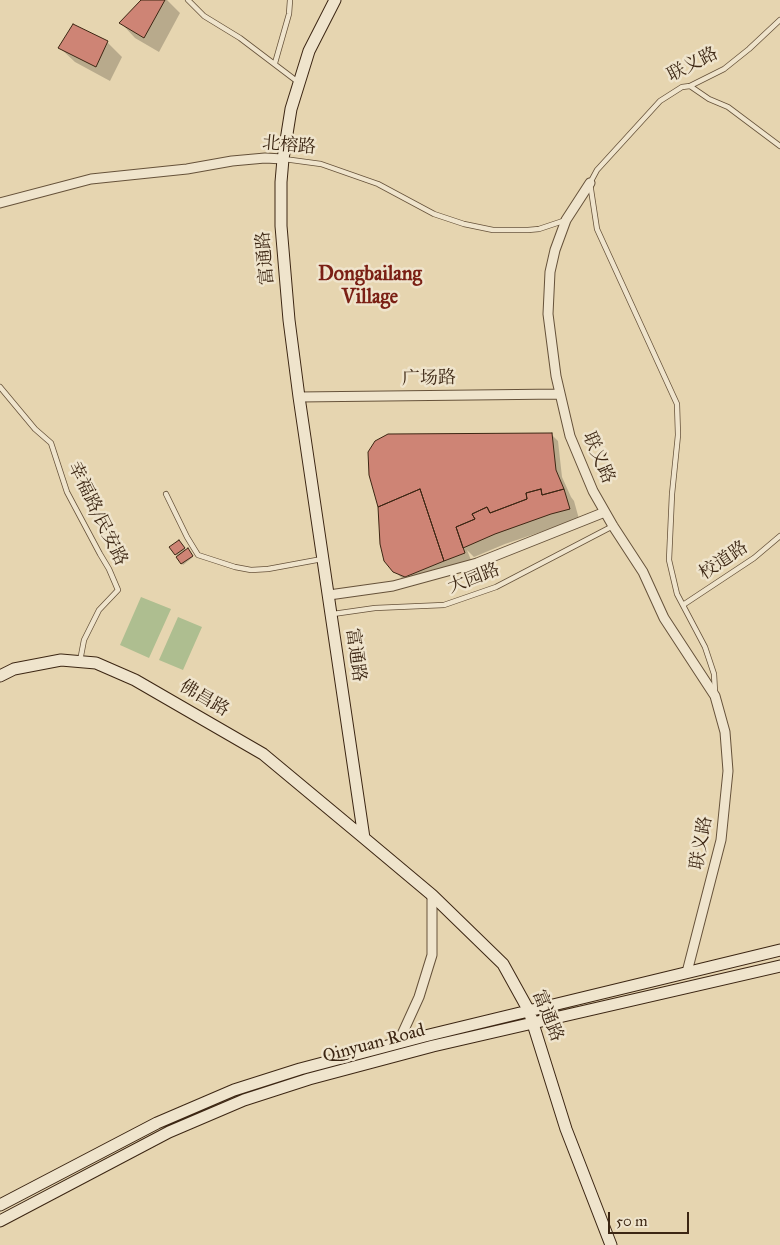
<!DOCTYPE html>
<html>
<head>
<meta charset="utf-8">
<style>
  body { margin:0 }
  #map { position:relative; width:780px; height:1245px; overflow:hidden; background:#e6d5b0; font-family:"IM FELL Great Primer",serif }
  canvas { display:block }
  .scale { position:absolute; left:608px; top:1212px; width:81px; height:22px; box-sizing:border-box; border:2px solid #3c2613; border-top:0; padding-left:6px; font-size:15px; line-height:18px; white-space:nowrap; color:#3c2613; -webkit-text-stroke:4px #efe4cc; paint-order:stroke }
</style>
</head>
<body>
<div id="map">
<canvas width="780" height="1245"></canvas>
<div class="scale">50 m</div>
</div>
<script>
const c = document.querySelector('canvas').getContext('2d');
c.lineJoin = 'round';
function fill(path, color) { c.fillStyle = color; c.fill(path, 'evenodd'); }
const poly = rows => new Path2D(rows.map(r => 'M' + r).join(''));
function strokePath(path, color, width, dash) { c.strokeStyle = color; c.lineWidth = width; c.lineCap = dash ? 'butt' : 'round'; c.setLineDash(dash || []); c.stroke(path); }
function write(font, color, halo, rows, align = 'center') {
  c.font = font + ' "IM FELL Great Primer","Noto Serif SC",serif'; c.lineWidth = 5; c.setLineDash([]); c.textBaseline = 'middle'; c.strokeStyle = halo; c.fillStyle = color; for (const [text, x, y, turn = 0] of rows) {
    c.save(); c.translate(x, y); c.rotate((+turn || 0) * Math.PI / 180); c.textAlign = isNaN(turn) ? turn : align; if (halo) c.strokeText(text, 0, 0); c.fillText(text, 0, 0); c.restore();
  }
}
fill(poly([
  [141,597,171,609,149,658,120,645],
  [178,617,202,627,183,670,159,660]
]), '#aebe90');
fill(poly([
  [142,0,167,0,180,13,159,52,135,38,121,23],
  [73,26,108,43,122,57,110,81,75,62,60,48],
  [551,434,558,441,562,477,571,497,574,501,579,519,505,544,474,557,467,550,471,560,413,583,402,578,394,571],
  [178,541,193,557,183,565,171,547]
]), '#0003');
const building = poly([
  [141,0,165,0,144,38,119,23,141,0],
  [73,24,108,41,96,67,58,48,73,24],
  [552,433,556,470,564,489,542,495,541,489,526,493,527,499,490,513,487,507,472,514,475,519,456,527,465,553,444,561,420,489,378,507,369,475,368,452,375,441,388,434,552,433],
  [420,489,444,561,405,577,393,572,384,561,380,544,378,507,420,489],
  [541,489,542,495,564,489,570,509,551,514,495,534,463,548,456,527,475,519,472,514,487,507,490,513,527,499,526,493,541,489],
  [179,540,185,548,175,555,169,547,179,540],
  [188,548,193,556,181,564,176,557,188,548]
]);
fill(building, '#ce8475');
strokePath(building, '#3c2613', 1);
const lane = poly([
  [188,0,204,16,240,38,298,82],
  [275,63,289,14,290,0],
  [690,86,709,99,728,107,780,146],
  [284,159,321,164,378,184,434,214,464,224,493,230,528,230,539,229,566,220],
  [0,387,35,429,51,443,67,492,100,554,109,569,118,590,99,610,84,640,80,661],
  [166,494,187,537,198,555,235,567,251,570,268,569,322,559],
  [683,605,754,558,780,536],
  [333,614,375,608,444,605,496,587,613,526],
  [715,692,714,674,705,647,677,594,669,560,672,494,678,435,677,404,597,229,590,183,597,170,660,101,682,87,690,86,724,69,749,49,780,20]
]);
const street = poly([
  [590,183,566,220,555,250,550,272,548,314,556,376,570,436,593,491,613,526,643,572,664,618,715,696,725,732,728,771,721,840,687,972],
  [0,203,91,179,187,169,232,161,265,158,283,159],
  [299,397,560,394],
  [329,595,393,586,477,563,605,512],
  [398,1043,419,997,432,955,432,895]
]);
const secondary = poly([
  [335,0,309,51,291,109,283,159,281,182,281,226,289,320,299,397,364,838,432,895,503,964,529,1011,566,1129,611,1245],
  [0,676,14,669,61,660,96,663,135,680,263,754,364,838],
  [0,1205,157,1123,234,1090,300,1069,425,1036,780,950],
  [0,1221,169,1132,244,1100,309,1079,433,1046,780,966]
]);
strokePath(lane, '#66523a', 6);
strokePath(street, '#66523a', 11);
strokePath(secondary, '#3c2613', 13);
strokePath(lane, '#efe4cc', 4.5);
strokePath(street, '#efe4cc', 9);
strokePath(secondary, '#efe4cc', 11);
write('18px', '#3c2613', '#efe4cc', [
  ["联义路",693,65,-27],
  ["北榕路",289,146,5],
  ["富通路",266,258,-95],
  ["广场路",429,379,-1],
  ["联义路",598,458,67],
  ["幸福路/民安路",97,514,64],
  ["校道路",724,561,-34],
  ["大园路",474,579,-21],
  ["富通路",355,655,82],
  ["佛昌路",204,699,30],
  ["联义路",702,843,-80],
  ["富通路",547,1016,68],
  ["Qinyuan Road",374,1044,-15]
]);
write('bold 20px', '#7a1f14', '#efe4cc', [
  ["Dongbailang",370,275],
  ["Village",370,298]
]);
</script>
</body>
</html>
